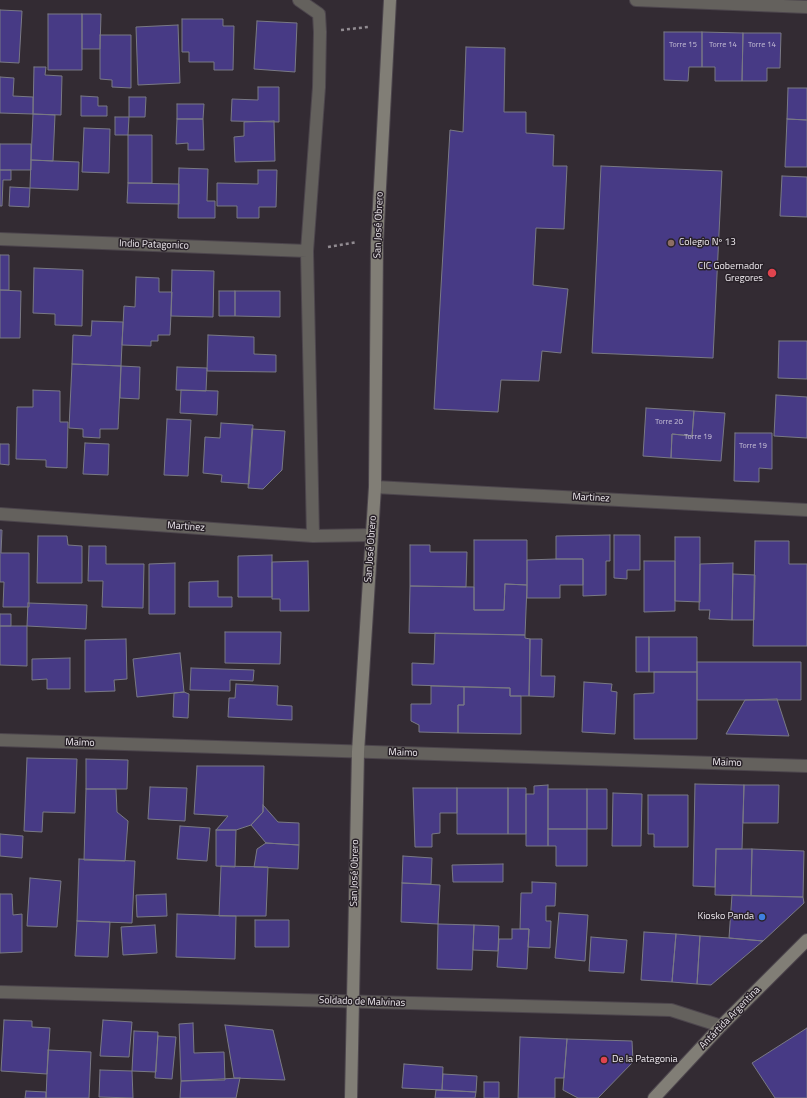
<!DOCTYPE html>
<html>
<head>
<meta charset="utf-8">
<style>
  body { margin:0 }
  canvas { display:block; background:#332b33 }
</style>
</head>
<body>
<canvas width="807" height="1098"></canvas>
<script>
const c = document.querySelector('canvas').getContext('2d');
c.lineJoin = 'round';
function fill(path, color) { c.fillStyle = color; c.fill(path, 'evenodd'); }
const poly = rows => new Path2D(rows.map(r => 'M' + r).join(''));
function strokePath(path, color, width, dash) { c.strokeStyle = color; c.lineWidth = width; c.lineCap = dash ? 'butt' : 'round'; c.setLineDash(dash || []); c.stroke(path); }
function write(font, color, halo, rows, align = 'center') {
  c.font = font + ' "Titillium Web",sans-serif'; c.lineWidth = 3; c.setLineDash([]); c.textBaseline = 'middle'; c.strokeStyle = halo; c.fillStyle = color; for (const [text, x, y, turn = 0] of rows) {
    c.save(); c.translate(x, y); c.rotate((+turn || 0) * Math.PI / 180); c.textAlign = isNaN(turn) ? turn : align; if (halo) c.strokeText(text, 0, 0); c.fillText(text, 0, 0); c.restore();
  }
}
const building = poly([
  [0,10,22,11,19,63,0,62,0,10],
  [48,14,82,14,82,70,48,70,48,14],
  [82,14,101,14,100,49,82,49,82,14],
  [182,19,223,19,223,26,234,26,233,70,214,70,214,62,189,62,189,52,182,52,182,19],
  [257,21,297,23,295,72,254,69,257,21],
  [178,25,180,83,138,85,136,27,178,25],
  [664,32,702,32,702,67,689,67,688,81,664,80,664,32],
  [702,32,743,33,742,81,715,81,715,67,702,67,702,32],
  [743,33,781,33,780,68,767,68,767,81,742,81,743,33],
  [100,35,131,35,131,88,112,87,112,80,100,79,100,35],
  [466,47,505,48,504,112,526,112,526,133,554,135,553,166,567,166,564,229,536,228,533,285,568,289,561,353,542,351,539,381,501,380,498,412,434,409,450,130,463,132,466,47],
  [34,67,46,67,45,75,62,76,61,115,33,114,34,67],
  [0,77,14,78,13,96,33,97,33,114,0,113,0,77],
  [258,87,279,87,279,122,231,121,232,99,258,100,258,87],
  [788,88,807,88,807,120,787,119,788,88],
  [81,96,98,97,98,106,107,106,107,116,81,116,81,96],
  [129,97,146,97,145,117,129,117,129,97],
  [177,104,204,104,203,119,177,119,177,104],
  [33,114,55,115,53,161,31,160,33,114],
  [115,117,129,117,128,135,115,135,115,117],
  [177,119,203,119,204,150,188,150,188,143,176,144,177,119],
  [787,119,807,120,807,167,785,167,787,119],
  [274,121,275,161,235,162,234,137,244,136,244,122,274,121],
  [84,128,110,129,109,173,82,172,84,128],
  [128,135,152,135,152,183,128,183,128,135],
  [0,144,31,144,31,170,0,170,0,144],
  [31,160,79,162,78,190,30,188,31,160],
  [601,166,722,171,713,358,592,353,601,166],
  [179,168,208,169,207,201,215,201,215,218,178,218,179,168],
  [0,170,11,170,11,180,3,180,2,206,0,206,0,170],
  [258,170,277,170,276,207,259,207,259,218,237,218,237,206,217,206,217,183,258,184,258,170],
  [782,176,807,177,807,217,780,216,782,176],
  [128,183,179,184,179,204,127,203,128,183],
  [10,187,30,188,29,207,9,206,10,187],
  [0,255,9,255,9,290,0,290,0,255],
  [34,268,83,270,82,326,55,325,55,314,33,313,34,268],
  [172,270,214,271,213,317,171,316,172,270],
  [136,277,159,278,159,292,172,292,170,335,158,335,158,341,151,341,151,346,122,345,124,306,135,307,136,277],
  [0,290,21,291,20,338,0,338,0,290],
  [219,291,235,291,235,316,219,316,219,291],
  [235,291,280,291,280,317,235,316,235,291],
  [92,321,123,322,121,366,72,364,73,335,91,336,92,321],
  [208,335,254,337,254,354,276,355,276,372,207,371,208,335],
  [779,341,807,341,807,379,778,378,779,341],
  [72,364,121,366,118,429,100,429,100,438,83,437,83,429,69,428,72,364],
  [121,366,140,367,139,399,120,398,121,366],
  [177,367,207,368,206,391,176,390,177,367],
  [33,390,60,391,60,422,68,422,67,468,46,467,46,460,16,459,17,407,33,407,33,390],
  [181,390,218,391,217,415,180,413,181,390],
  [776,395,807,397,807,438,774,436,776,395],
  [646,408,694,411,692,436,672,434,671,458,643,456,646,408],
  [694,411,725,413,721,461,671,458,672,434,692,436,694,411],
  [167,419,191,420,188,476,164,475,167,419],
  [221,423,253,425,249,484,221,482,222,475,203,473,205,437,220,438,221,423],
  [252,429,285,431,282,470,263,489,248,488,252,429],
  [735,433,772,433,772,469,759,468,759,482,734,481,735,433],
  [85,443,109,444,108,475,83,474,85,443],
  [0,444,9,444,9,465,0,464,0,444],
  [0,530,2,530,1,553,29,553,29,607,3,607,4,582,0,582,0,530],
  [610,535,610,561,606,561,606,595,583,596,583,559,556,559,556,536,610,535],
  [614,535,640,535,640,570,627,570,627,579,614,578,614,535],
  [38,536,67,536,68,545,82,546,82,583,37,583,38,536],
  [675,537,700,537,700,602,675,601,675,537],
  [474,540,527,540,527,585,505,584,504,610,474,610,474,540],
  [755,541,789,541,789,564,807,564,807,646,753,646,755,541],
  [410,545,430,545,430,552,467,552,466,587,410,586,410,545],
  [89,546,106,546,106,564,144,564,143,608,102,607,103,581,88,581,89,546],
  [272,555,272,597,238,597,238,556,272,555],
  [556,559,583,559,583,585,560,585,560,598,527,598,527,560,556,559],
  [308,561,309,611,280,611,280,599,272,599,272,562,308,561],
  [644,561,675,561,675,611,644,612,644,561],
  [175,563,175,614,149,614,149,564,175,563],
  [733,563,732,620,709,619,710,610,699,610,700,564,733,563],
  [733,574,755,575,754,620,732,620,733,574],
  [218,581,218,597,232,597,232,607,189,607,189,582,218,581],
  [505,584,527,585,525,635,409,633,410,586,474,587,474,610,504,610,505,584],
  [28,603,87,605,86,629,27,626,28,603],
  [0,614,11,614,11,626,0,626,0,614],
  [0,626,27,626,27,666,0,665,0,626],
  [225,632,281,632,280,664,225,663,225,632],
  [435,633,525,635,525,638,530,639,529,696,510,696,510,688,412,685,412,663,434,664,435,633],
  [636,637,649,637,649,672,636,672,636,637],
  [649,637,697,637,697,672,649,672,649,637],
  [126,639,127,679,114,680,115,691,85,692,85,640,126,639],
  [530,639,542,639,541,676,555,676,554,697,529,696,530,639],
  [180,653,184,692,137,697,133,659,180,653],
  [70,658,70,689,47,689,47,679,32,680,32,659,70,658],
  [697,662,801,662,801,700,697,700,697,662],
  [191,668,254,670,253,681,230,680,230,691,190,690,191,668],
  [654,672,697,672,697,739,634,739,634,694,654,693,654,672],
  [584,682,612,684,611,691,617,692,615,734,582,732,584,682],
  [236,684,278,686,277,705,292,706,292,720,228,717,229,698,235,698,236,684],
  [431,686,464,687,464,705,458,705,458,733,419,732,419,725,411,721,411,704,431,704,431,686],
  [464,687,510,688,510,696,521,696,521,734,458,733,458,705,464,705,464,687],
  [184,692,189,694,188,718,173,717,174,693,184,692],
  [777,699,789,736,726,734,745,700,777,699],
  [27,758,77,759,75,813,43,812,42,832,24,831,27,758],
  [86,759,128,760,127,789,86,789,86,759],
  [197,766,264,766,263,812,251,825,236,830,216,830,228,816,194,814,197,766],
  [695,784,744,785,742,849,716,849,715,887,693,886,695,784],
  [548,785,548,846,526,846,526,794,534,794,534,786,548,785],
  [744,785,779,785,778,823,743,823,744,785],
  [150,787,187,788,185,821,148,819,150,787],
  [413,788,457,788,457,813,440,813,440,833,432,834,432,847,415,847,413,788],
  [457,788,508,788,508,834,457,834,457,788],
  [508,788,526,788,526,834,508,834,508,788],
  [86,789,116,789,117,812,128,821,125,861,84,860,86,789],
  [548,789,587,789,587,829,548,829,548,789],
  [587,789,607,789,607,829,587,829,587,789],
  [613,793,642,794,641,846,612,846,613,793],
  [648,795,688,795,688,847,654,847,654,834,648,834,648,795],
  [263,805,278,822,299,823,299,845,266,843,251,825,263,812,263,805],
  [180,826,210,828,207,861,177,859,180,826],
  [548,829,587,829,587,866,556,866,556,846,548,846,548,829],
  [216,830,236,830,235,867,216,866,216,830],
  [0,834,23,836,22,858,0,856,0,834],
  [266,843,299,845,298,869,254,867,257,849,266,843],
  [716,849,752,849,751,896,715,895,716,849],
  [752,849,804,851,803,897,751,896,752,849],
  [403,856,432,858,431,884,402,883,403,856],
  [79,859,135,861,132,923,77,921,79,859],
  [503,864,503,882,453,882,452,865,503,864],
  [221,866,268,867,266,916,219,916,221,866],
  [30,878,61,881,57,927,27,926,30,878],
  [532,882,556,883,555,906,546,906,546,921,551,921,550,948,528,947,529,929,520,929,521,893,532,893,532,882],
  [402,883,440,885,438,924,401,922,402,883],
  [0,894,12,894,13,915,22,914,22,952,0,953,0,894],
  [166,894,167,916,137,917,136,895,166,894],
  [732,895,803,897,804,903,763,941,729,938,732,895],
  [559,913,588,915,585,961,555,958,559,913],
  [177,914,236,916,235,959,176,957,177,914],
  [255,920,289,920,289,947,255,947,255,920],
  [77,921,110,922,108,957,75,956,77,921],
  [438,924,474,925,472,970,437,969,438,924],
  [155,925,157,953,123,955,121,927,155,925],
  [474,925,499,926,498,951,473,950,474,925],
  [512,929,529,929,527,969,497,967,499,939,512,939,512,929],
  [644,932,676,934,672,982,641,980,644,932],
  [676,934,700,936,697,984,672,982,676,934],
  [700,936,729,938,763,941,711,985,697,984,700,936],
  [591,937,627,940,624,973,589,971,591,937],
  [4,1020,32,1021,32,1027,50,1028,47,1074,1,1071,4,1020],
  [103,1020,132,1022,129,1057,100,1056,103,1020],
  [193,1023,194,1053,224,1052,225,1080,181,1081,179,1024,193,1023],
  [225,1025,273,1030,285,1080,234,1078,225,1025],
  [807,1028,807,1098,775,1098,752,1063,807,1028],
  [134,1031,158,1032,156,1072,132,1071,134,1031],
  [158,1036,176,1037,172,1079,155,1078,158,1036],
  [520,1037,567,1039,564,1078,555,1078,555,1098,518,1098,520,1037],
  [567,1039,632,1041,633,1062,598,1098,578,1098,563,1090,567,1039],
  [48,1050,91,1052,89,1098,46,1098,48,1050],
  [404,1064,443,1067,442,1090,402,1088,404,1064],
  [100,1070,132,1071,133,1098,99,1097,100,1070],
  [443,1074,477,1076,476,1092,442,1090,443,1074],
  [240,1078,236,1098,180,1098,181,1081,240,1078],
  [484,1082,499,1082,499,1098,484,1098,484,1082],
  [436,1090,476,1092,475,1098,435,1098,436,1090],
  [26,1091,46,1092,46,1098,25,1098,26,1091]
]);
fill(building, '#473a85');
strokePath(building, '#797984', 1);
const street = poly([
  [299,0,319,14,320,32,319,87,307,251,313,536],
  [636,0,807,7],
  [0,239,307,251],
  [375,487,807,510],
  [0,514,313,536,372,535],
  [0,740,807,766],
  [0,992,671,1010,721,1026]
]);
const secondary = poly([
  [351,1098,358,752,375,487,377,243,390,0],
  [654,1098,721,1026,807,940]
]);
strokePath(street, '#4d464d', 14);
strokePath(secondary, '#4d464d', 14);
strokePath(poly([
  [341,30,368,27],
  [328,247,357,242]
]), '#918b91', 2.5, [3, 3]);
strokePath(street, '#64615d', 12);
strokePath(secondary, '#817e76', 12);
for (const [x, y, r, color] of [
  [671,243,4,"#8d6e63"],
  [772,273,5,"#e0444e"],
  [762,917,4,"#3f7fe0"],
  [604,1060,4,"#e0444e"]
]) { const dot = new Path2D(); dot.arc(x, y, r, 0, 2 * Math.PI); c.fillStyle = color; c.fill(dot); strokePath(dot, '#292229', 1.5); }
write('8px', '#c5bed4', null, [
  ["Torre 15",683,45],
  ["Torre 14",723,45],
  ["Torre 14",762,45],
  ["Torre 20",669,422],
  ["Torre 19",698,437],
  ["Torre 19",753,446]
]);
write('10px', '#efeaef', '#292229', [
  ["San José Obrero",379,225,-88],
  ["Indio Patagonico",154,245,2],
  ["Martinez",591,498,3],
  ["Martinez",186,527,4],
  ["San José Obrero",371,549,-86],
  ["Maimo",80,743,2],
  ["Maimo",403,753,2],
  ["Maimo",727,763,2],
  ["San José Obrero",355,873,-89],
  ["Soldado de Malvinas",362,1002,2],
  ["Antártida Argentina",730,1018,-46]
]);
write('10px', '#efeaef', '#292229', [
  ["Colegio Nº 13",679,243],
  ["CIC Gobernador",763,267,"right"],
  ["Gregores",763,279,"right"],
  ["Kiosko Panda",754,917,"right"],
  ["De la Patagonia",612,1060]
], 'left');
</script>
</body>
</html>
